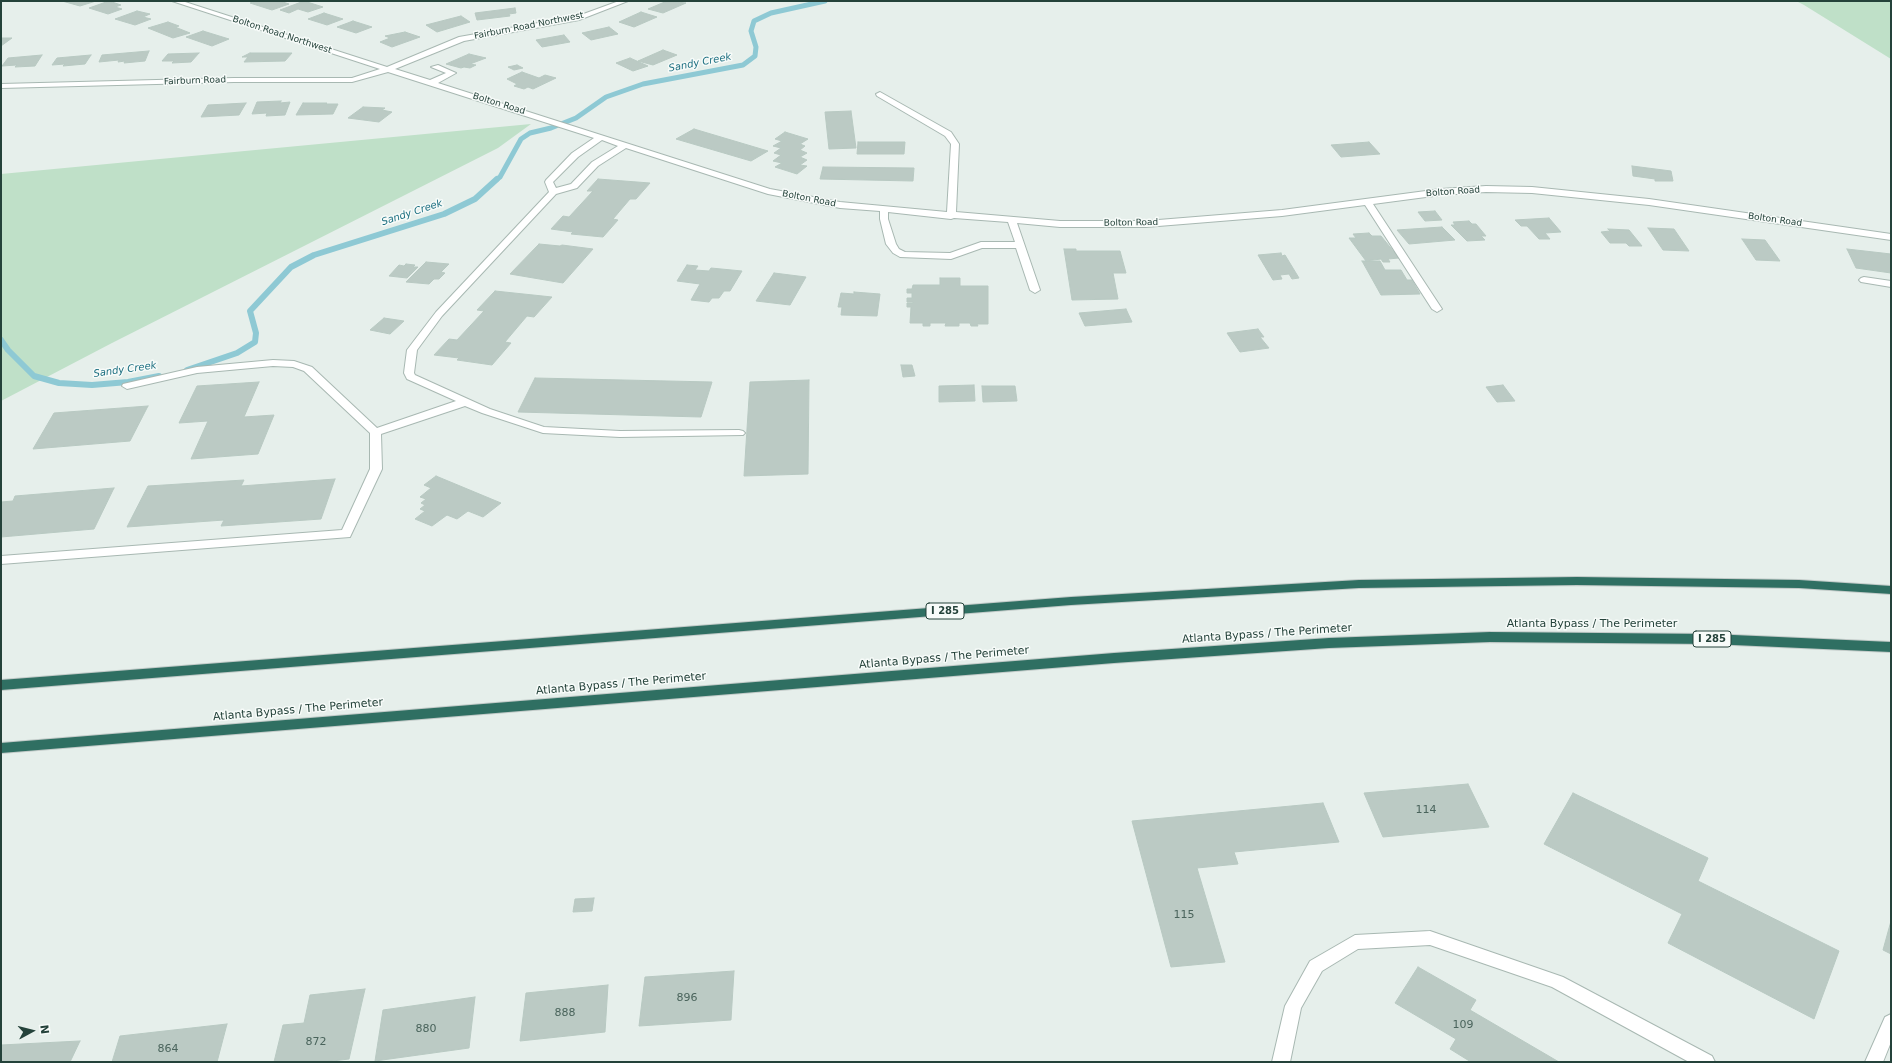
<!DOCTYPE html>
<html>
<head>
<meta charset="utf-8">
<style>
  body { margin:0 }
  #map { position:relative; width:1892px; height:1063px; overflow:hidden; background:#e6efeb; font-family:"DejaVu Sans",sans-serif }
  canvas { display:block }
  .frame { position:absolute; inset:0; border:2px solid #24423a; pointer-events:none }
  .north { position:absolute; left:12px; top:1011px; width:40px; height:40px; -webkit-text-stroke:3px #f7fbf9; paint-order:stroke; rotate:83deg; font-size:11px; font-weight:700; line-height:16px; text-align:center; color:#24423a }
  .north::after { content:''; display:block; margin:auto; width:14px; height:18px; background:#24423a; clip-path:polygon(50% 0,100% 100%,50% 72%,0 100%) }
</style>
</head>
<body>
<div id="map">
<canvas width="1892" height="1063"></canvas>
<div class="frame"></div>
<div class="north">N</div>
</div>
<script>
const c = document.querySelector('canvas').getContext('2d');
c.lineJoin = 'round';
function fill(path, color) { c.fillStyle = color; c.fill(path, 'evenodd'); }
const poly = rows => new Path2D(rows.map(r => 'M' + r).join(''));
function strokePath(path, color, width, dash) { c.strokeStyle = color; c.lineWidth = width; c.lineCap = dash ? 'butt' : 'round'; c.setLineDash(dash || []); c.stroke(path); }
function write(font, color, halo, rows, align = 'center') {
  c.font = font + ' "DejaVu Sans",sans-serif'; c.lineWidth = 3; c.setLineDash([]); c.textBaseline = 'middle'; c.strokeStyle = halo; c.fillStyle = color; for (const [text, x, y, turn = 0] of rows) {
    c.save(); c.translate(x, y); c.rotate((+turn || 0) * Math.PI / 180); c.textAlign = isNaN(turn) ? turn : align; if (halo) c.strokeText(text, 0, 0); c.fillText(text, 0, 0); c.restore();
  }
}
fill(poly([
  [1796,1,1891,1,1891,59,1804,5],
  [531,124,498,148,112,343,1,401,1,174]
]), '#bfe0c8');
strokePath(poly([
  [496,180,500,177,521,139,530,133,551,128,576,118,606,97,643,84,743,65,755,56,756,47,751,31,754,21,771,13,825,1]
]), '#8ec9d4', 5);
strokePath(poly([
  [1,340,8,350,34,376,59,383,92,385,128,382,159,376],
  [187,370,237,353,255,342,256,333,250,311,291,267,314,255,444,214,475,199,497,179]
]), '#8ec9d4', 6);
const building = poly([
  [62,1,96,1,80,6,62,1],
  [109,1,121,5,115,7,122,9,108,14,89,8,109,1],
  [256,1,280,1,289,4,272,10,250,3,256,1],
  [304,1,323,7,308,12,298,9,289,13,280,10,304,1],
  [667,1,686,3,663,13,648,9,667,1],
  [515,8,516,13,509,14,510,16,477,20,475,13,515,8],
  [137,11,150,14,143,17,151,19,135,25,115,19,137,11],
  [641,12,657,17,634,27,619,22,641,12],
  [324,13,343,19,327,25,308,19,324,13],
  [461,16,470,22,437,32,426,25,461,16],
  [353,21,372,27,356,33,337,27,353,21],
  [168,22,179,26,175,27,190,33,173,38,148,28,168,22],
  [609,27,618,34,591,40,582,33,609,27],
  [203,31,229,39,212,46,186,37,203,31],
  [405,32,420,37,392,47,380,42,390,38,385,36,405,32],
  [564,35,570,42,542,47,536,40,564,35],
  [1,38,12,38,1,46,1,38],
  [663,50,677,55,653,65,638,61,663,50],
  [149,51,145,61,124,63,125,61,118,62,119,60,99,62,102,55,149,51],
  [199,53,191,62,172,63,174,61,162,61,168,54,199,53],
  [250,53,292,53,285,61,244,62,248,57,242,57,250,53],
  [469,54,486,58,470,64,476,65,470,68,464,67,461,68,446,64,469,54],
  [42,55,35,66,15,67,17,65,2,66,8,58,42,55],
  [91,55,85,64,63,66,65,64,52,65,57,58,91,55],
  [630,58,648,66,633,71,616,63,630,58],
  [517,65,523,68,514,70,508,67,517,65],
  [522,72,539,78,545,75,556,78,533,89,528,87,524,89,514,86,517,84,507,79,522,72],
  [281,101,280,103,290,102,285,115,266,116,267,113,252,114,257,102,281,101],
  [246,103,239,115,201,117,208,105,246,103],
  [303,103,327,103,326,104,338,104,333,114,296,115,303,103],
  [363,107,385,108,382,110,392,112,379,122,348,118,363,107],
  [851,111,856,148,829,149,825,112,851,111],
  [694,129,768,151,751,161,676,139,694,129],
  [785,132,808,139,800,144,805,146,800,150,807,153,800,157,807,160,800,165,807,166,797,174,775,167,782,163,773,161,781,155,774,153,781,148,773,146,782,141,775,139,785,132],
  [858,142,905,142,904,154,857,154,858,142],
  [1369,142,1380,154,1341,157,1331,145,1369,142],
  [1632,166,1671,171,1673,181,1655,181,1655,179,1633,176,1632,166],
  [823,167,914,168,913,181,820,179,823,167],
  [598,179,650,183,636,199,630,199,613,219,618,220,603,237,571,234,573,232,551,229,563,216,569,217,593,191,587,191,598,179],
  [1435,211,1442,220,1425,221,1418,212,1435,211],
  [1549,218,1561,232,1545,233,1550,239,1539,239,1527,226,1521,226,1515,220,1549,218],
  [1469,221,1472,224,1476,224,1486,236,1481,236,1485,240,1467,241,1451,225,1455,225,1453,222,1469,221],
  [1442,227,1455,240,1409,244,1397,230,1442,227],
  [1648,228,1674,229,1689,251,1663,250,1648,228],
  [1608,229,1629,230,1642,246,1629,246,1626,243,1610,243,1601,232,1610,231,1608,229],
  [1369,233,1372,236,1381,236,1399,258,1388,259,1390,262,1383,262,1381,259,1366,261,1349,238,1356,238,1353,234,1369,233],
  [1742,239,1765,240,1780,261,1756,260,1742,239],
  [539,244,560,246,562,245,593,249,563,283,510,274,539,244],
  [1064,249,1076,249,1076,251,1120,251,1126,273,1113,273,1118,299,1072,300,1064,249],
  [1847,249,1891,254,1891,273,1856,268,1847,249],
  [1281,253,1282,256,1285,255,1299,278,1292,279,1289,274,1280,275,1282,279,1273,280,1258,255,1281,253],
  [1362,261,1380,261,1385,270,1401,270,1407,280,1412,280,1420,294,1381,295,1362,261],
  [426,262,449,264,441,272,445,273,439,279,434,279,429,284,406,282,426,262],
  [406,264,415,265,413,267,418,267,407,278,389,276,399,265,404,266,406,264],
  [687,265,698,266,695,270,709,271,711,268,742,271,730,291,724,291,719,298,712,298,709,302,691,300,700,284,677,281,687,265],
  [774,273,806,277,790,305,756,301,774,273],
  [940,278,960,278,960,286,988,286,988,324,977,324,978,326,971,326,970,323,959,323,959,326,945,326,946,323,930,323,930,326,923,326,923,323,910,323,911,307,907,307,907,303,913,303,913,302,907,302,907,298,912,298,912,293,907,293,907,289,912,289,913,285,940,285,940,278],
  [495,291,552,297,534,317,527,316,505,342,511,343,492,365,457,360,459,358,434,355,449,339,457,340,484,311,477,310,495,291],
  [854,292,880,294,877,316,841,315,842,307,838,307,841,293,854,294,854,292],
  [1126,309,1132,322,1085,326,1079,313,1126,309],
  [384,318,404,321,390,334,370,330,384,318],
  [1258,329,1264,337,1260,337,1269,348,1240,352,1227,333,1258,329],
  [901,365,912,365,915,376,903,377,901,365],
  [535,378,712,382,701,417,518,412,535,378],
  [809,380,808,474,744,476,750,382,809,380],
  [259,382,244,417,274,415,258,454,191,459,208,421,179,423,197,386,259,382],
  [974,385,975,401,939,402,939,386,974,385],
  [1503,385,1515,401,1497,402,1486,387,1503,385],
  [982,386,1015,386,1017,401,983,402,982,386],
  [148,406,130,441,33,449,54,413,148,406],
  [436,476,501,503,483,517,468,511,457,519,447,515,432,526,415,519,425,511,420,509,425,505,421,503,426,499,420,497,431,488,424,485,436,476],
  [335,479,321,519,221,526,224,520,127,527,148,486,244,480,241,486,335,479],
  [114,488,94,529,1,537,1,502,13,501,15,496,114,488],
  [1468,784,1489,827,1383,837,1364,793,1468,784],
  [1573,793,1708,858,1698,881,1839,951,1814,1019,1668,943,1682,914,1544,844,1573,793],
  [1323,803,1339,842,1234,852,1238,864,1197,868,1225,962,1171,967,1132,821,1323,803],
  [594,898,592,911,573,912,575,899,594,898],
  [1891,921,1891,954,1883,950,1891,921],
  [1418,967,1476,1000,1470,1010,1559,1062,1471,1062,1450,1049,1456,1039,1395,1003,1418,967],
  [734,971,731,1020,639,1026,645,977,734,971],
  [608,985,605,1032,520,1041,526,993,608,985],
  [365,989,349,1059,324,1062,274,1062,283,1025,304,1023,310,995,365,989],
  [475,997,469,1048,375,1061,383,1010,475,997],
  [227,1024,217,1062,112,1062,120,1036,227,1024],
  [80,1041,70,1062,1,1062,1,1045,80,1041]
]);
fill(building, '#bbcac4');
strokePath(building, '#b8c9c2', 1);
const minor = poly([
  [172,1,182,1,387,67,459,37,578,16,619,1,628,1,579,20,464,41,395,69,430,80,446,73,431,67,438,65,456,73,438,83,770,189,840,202,947,212,951,144,945,136,877,96,876,94,880,92,951,132,959,144,956,212,1060,221,1146,221,1282,210,1441,189,1486,186,1532,187,1649,199,1891,234,1891,240,1649,205,1532,193,1486,192,1441,195,1373,204,1442,309,1437,312,1432,309,1365,205,1282,216,1146,227,1060,227,1017,223,1040,290,1035,293,1030,290,1016,248,982,248,951,259,900,257,893,253,886,244,880,219,880,211,840,208,768,194,626,148,598,166,577,188,556,194,442,316,417,350,414,373,415,375,490,409,544,427,620,431,739,430,743,431,745,433,743,435,620,437,543,433,482,413,465,406,381,434,382,469,350,537,1,564,1,556,342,530,370,469,370,433,304,371,293,367,273,366,197,373,127,389,122,386,123,384,197,367,273,360,294,361,312,367,377,428,456,401,407,379,404,373,407,350,436,312,549,192,545,182,546,180,572,153,594,138,388,72,352,82,234,82,1,88,1,84,234,78,352,78,380,69,172,1],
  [602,140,618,146,592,162,571,184,556,188,553,182,578,157,602,140],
  [888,212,951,219,954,218,1008,222,1015,242,981,242,950,253,905,252,899,249,896,244,888,219,888,212],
  [1864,277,1891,281,1891,287,1861,282,1859,280,1861,278,1864,277],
  [1430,931,1563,977,1712,1056,1715,1062,1689,1062,1552,987,1430,945,1358,949,1322,971,1301,1008,1290,1062,1272,1062,1285,1006,1310,961,1355,935,1430,931],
  [1891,1014,1891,1042,1883,1062,1865,1062,1885,1017,1891,1014]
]);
const highway = poly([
  [1577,577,1799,580,1891,586,1891,594,1799,588,1577,585,1359,588,1071,605,1,690,1,680,1071,597,1359,580,1577,577],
  [1490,632,1711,634,1891,642,1891,652,1711,644,1490,642,1329,648,1114,663,1,753,1,743,1114,653,1329,638,1490,632]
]);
strokePath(minor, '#a8b8b2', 2);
strokePath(highway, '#c2cac8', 2);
fill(minor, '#fff');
fill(highway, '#2f6f62');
write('9px', '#24423a', '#f7fbf9', [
  ["Fairburn Road Northwest",529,26,-11],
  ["Bolton Road Northwest",282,35,18],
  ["Fairburn Road",195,81,-2],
  ["Bolton Road",499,104,17],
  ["Bolton Road",1453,192,-4],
  ["Bolton Road",809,199,11],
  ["Bolton Road",1775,220,8],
  ["Bolton Road",1131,223,-1]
]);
write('italic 10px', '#1c6f80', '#f7fbf9', [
  ["Sandy Creek",700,63,-11],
  ["Sandy Creek",412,213,-18],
  ["Sandy Creek",125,370,-8]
]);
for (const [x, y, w] of [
  [945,611,38],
  [1712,639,38]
]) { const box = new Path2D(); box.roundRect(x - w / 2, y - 8, w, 16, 3); c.fillStyle = '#f7fbf9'; c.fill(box); strokePath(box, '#24423a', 1); }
write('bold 10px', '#24423a', null, [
  ["I 285",945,611],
  ["I 285",1712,639]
]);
write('11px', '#24423a', '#f7fbf9', [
  ["Atlanta Bypass / The Perimeter",1592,624],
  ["Atlanta Bypass / The Perimeter",1267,634,-4],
  ["Atlanta Bypass / The Perimeter",944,658,-5],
  ["Atlanta Bypass / The Perimeter",621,684,-5],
  ["Atlanta Bypass / The Perimeter",298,710,-5]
]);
write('11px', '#4a645c', null, [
  ["114",1426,810],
  ["115",1184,915],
  ["896",687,998],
  ["888",565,1013],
  ["109",1463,1025],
  ["880",426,1029],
  ["872",316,1042],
  ["864",168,1049]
]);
</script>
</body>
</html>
